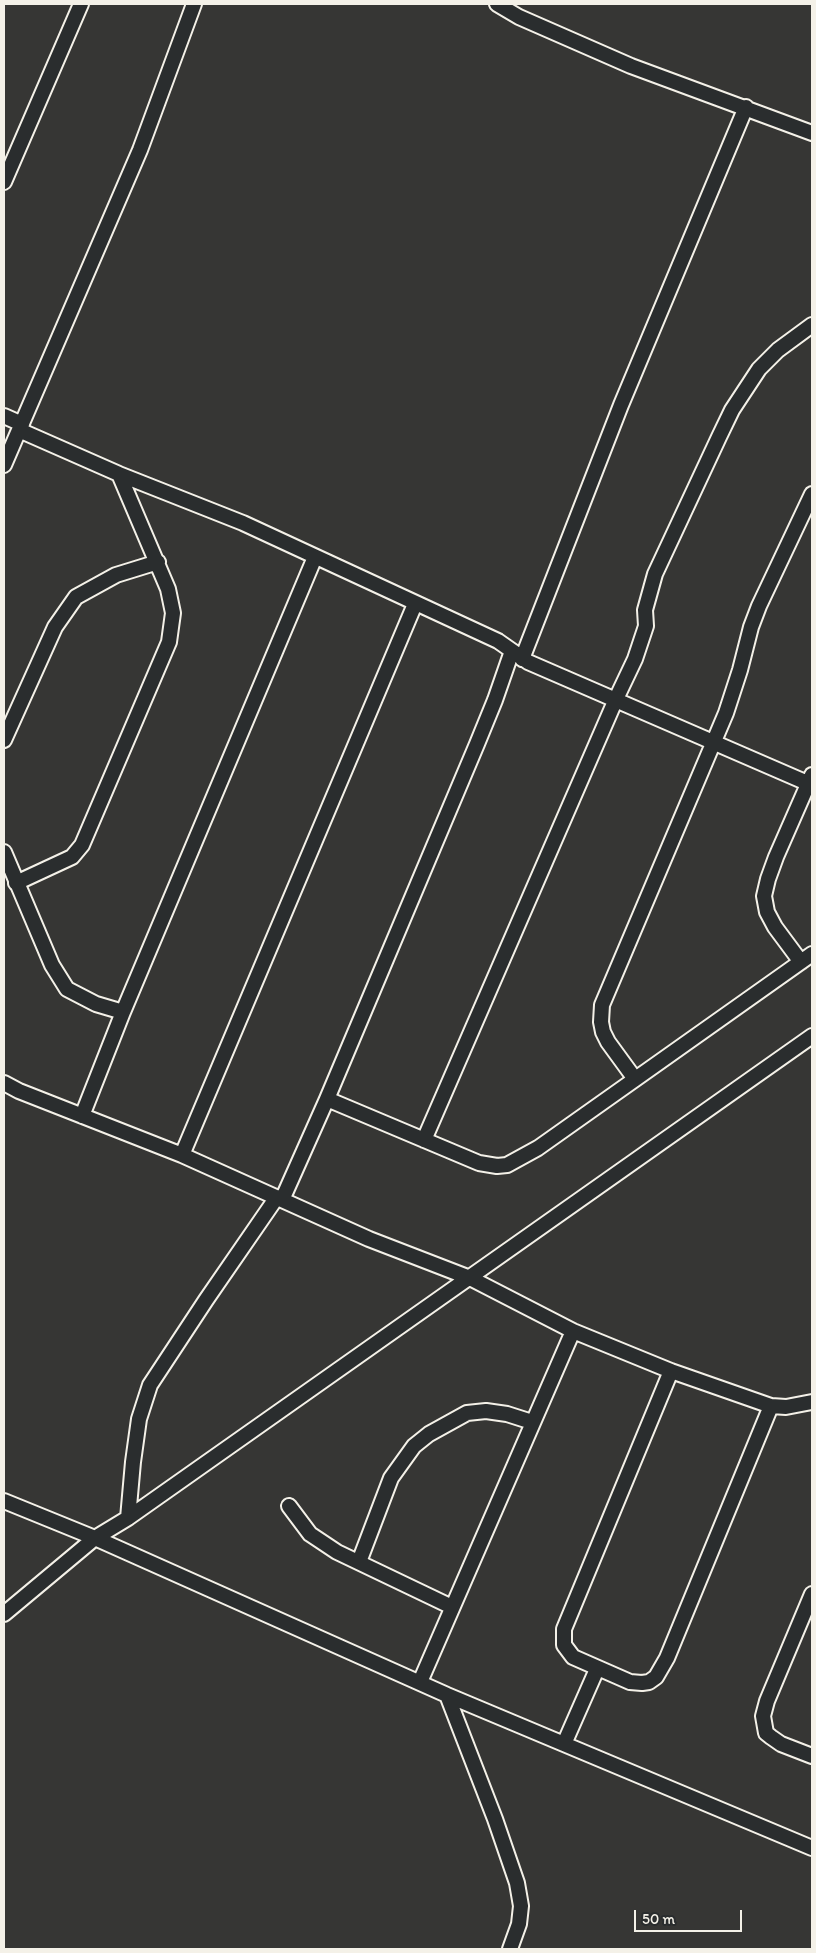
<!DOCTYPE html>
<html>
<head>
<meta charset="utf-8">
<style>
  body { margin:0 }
  #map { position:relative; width:816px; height:1953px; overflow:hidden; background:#363634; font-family:Itim,sans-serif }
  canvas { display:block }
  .frame { position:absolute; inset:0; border:5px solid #f4f1e8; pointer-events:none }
  .scale { position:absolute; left:634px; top:1910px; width:108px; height:22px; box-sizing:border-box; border:2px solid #f4f1e8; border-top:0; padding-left:6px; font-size:15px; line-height:18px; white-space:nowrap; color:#f4f1e8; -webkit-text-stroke:4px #2a2d2e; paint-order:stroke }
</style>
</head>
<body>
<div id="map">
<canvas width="816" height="1953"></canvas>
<div class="frame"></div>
<div class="scale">50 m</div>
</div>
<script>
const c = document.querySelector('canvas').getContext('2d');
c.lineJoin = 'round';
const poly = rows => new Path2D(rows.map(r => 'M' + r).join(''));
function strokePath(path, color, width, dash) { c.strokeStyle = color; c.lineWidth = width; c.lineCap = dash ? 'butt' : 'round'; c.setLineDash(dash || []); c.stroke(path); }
const minor = poly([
  [497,4,519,17,631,66,812,133],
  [4,182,81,4],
  [4,416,22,424],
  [19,430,119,474,243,523,498,641,528,662,812,785],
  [4,465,140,150,194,4],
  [522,659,621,405,746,107],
  [4,740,55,627,76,597,116,575,158,562],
  [4,852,52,965,67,989,96,1004,123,1012],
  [16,883,72,857,82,845,169,642,173,613,168,589,119,474],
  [801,962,775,927,767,912,764,896,768,879,776,857,812,775],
  [635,1079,608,1042,603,1032,601,1022,602,1005,726,713,740,670,751,627,759,606,812,494],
  [4,1083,19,1091,182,1155,369,1239,470,1278,573,1331,671,1371,771,1406,786,1407,812,1402],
  [327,1099,479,1163,497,1166,507,1165,538,1148,812,954],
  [82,1116,123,1012,315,557],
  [424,1140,616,699,635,659,646,626,645,610,655,574,719,437,732,410,759,369,778,350,812,325],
  [182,1155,415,604],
  [282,1200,327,1099,477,744,495,700,512,651],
  [671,1371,564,1629,564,1645,573,1657,630,1682,642,1683,649,1682,656,1677,667,1658,771,1406],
  [4,1501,95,1538,447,1695,812,1848],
  [289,1506,310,1534,337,1552,452,1607],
  [128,1518,133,1462,139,1419,150,1385,206,1300,277,1197],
  [359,1562,391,1478,414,1446,429,1434,467,1413,486,1411,507,1414,532,1422],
  [812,1594,767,1701,763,1716,766,1733,771,1737,781,1744,812,1756],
  [4,1614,95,1538,128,1518,812,1036],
  [420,1682,573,1331],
  [447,1695,495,1819,517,1883,521,1906,519,1924,510,1949],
  [564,1744,597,1669]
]);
strokePath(minor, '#f4f1e8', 18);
strokePath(minor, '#2a2d2e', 14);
</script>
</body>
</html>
